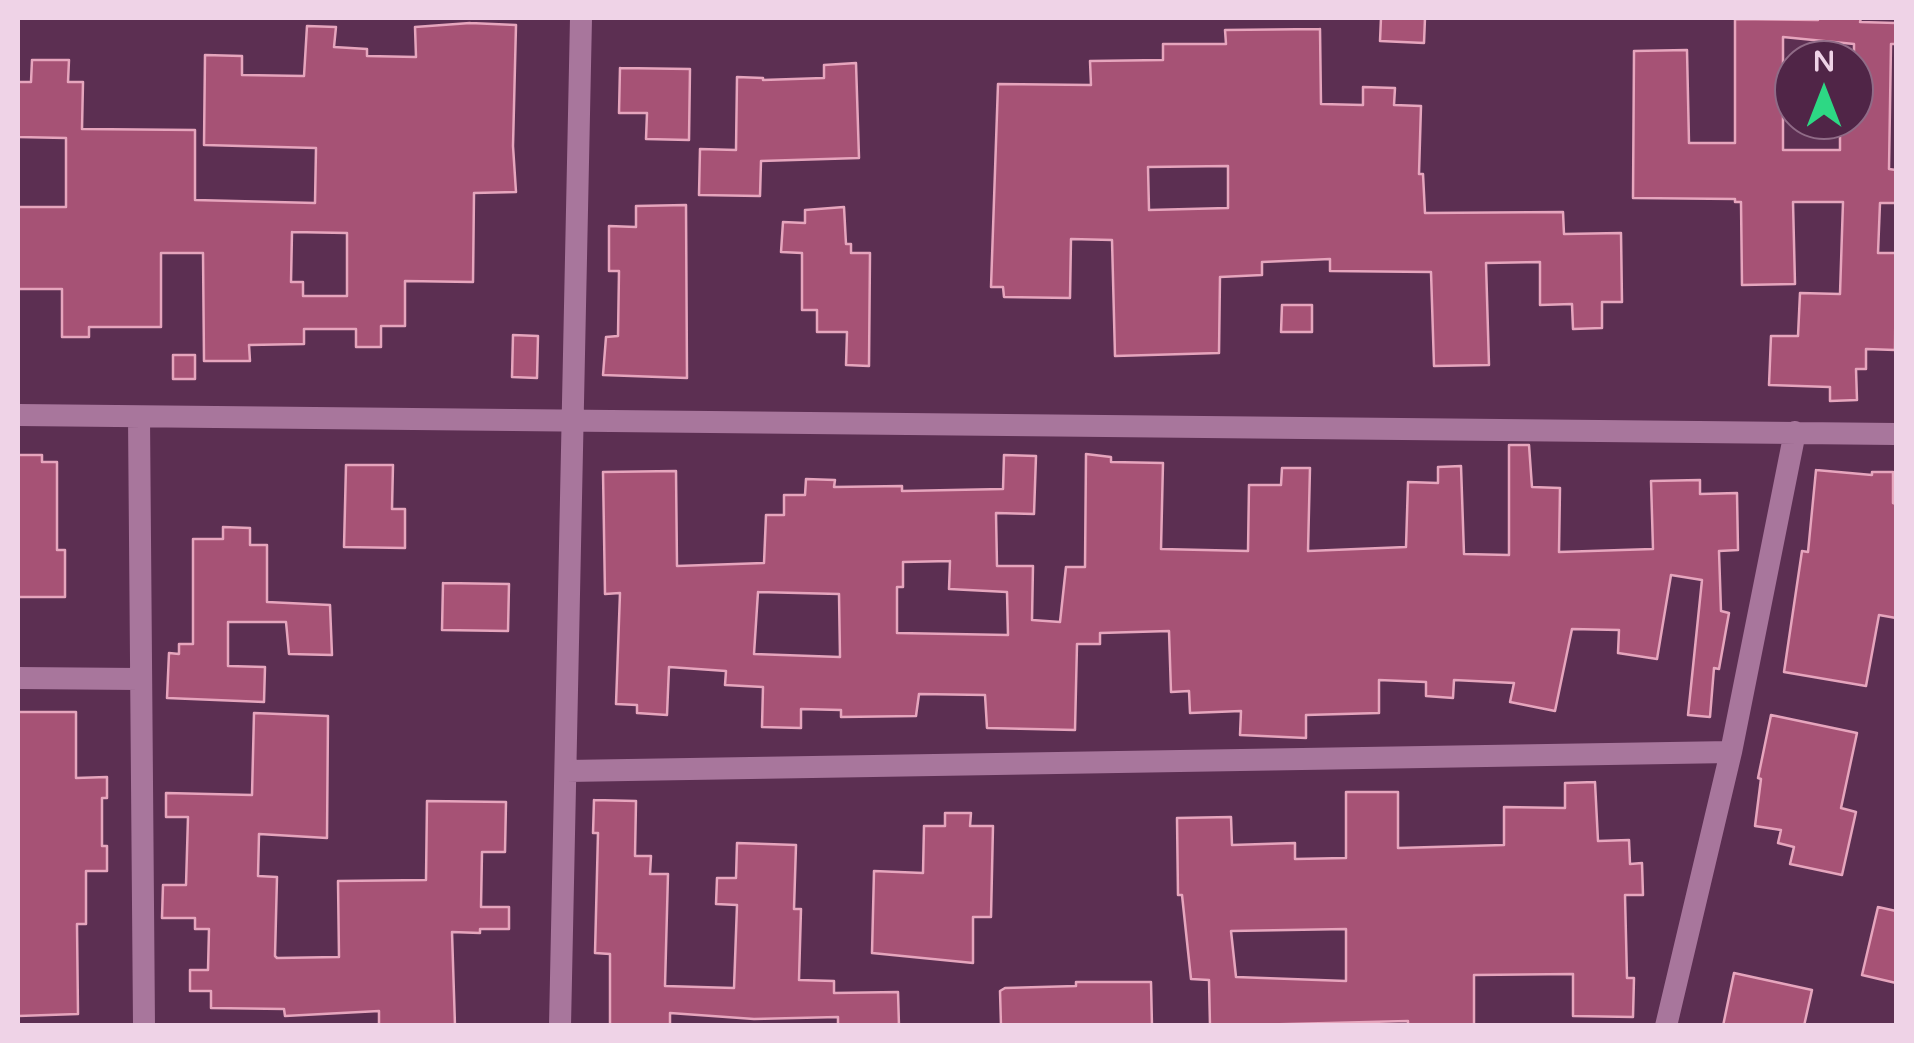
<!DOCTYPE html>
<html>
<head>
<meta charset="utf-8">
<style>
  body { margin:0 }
  #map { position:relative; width:1914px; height:1043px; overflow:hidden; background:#5c2f52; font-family:"Varela Round",sans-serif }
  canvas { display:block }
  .frame { position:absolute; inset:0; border:20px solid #efd3e7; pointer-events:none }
  .north { position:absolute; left:1774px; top:40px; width:100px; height:100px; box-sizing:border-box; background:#502547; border:2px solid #906b87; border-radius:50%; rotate:0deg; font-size:28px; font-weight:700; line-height:40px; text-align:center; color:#efd3e7 }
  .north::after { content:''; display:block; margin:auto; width:35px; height:45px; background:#2dd884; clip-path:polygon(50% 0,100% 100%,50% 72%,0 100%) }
</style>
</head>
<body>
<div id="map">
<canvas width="1914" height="1043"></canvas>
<div class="frame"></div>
<div class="north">N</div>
</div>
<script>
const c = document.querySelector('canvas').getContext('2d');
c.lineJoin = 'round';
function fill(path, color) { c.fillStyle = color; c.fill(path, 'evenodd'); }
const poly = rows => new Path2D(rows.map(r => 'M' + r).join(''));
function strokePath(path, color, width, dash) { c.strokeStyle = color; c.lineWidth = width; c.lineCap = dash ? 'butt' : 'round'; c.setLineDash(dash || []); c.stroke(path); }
const building = poly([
  [1381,18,1425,18,1424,43,1380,41,1381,18],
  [1818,18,1861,18,1860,22,1896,23,1896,44,1891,44,1889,169,1896,170,1896,203,1880,203,1878,253,1896,253,1895,350,1866,349,1866,369,1856,369,1857,400,1830,401,1830,387,1769,385,1771,336,1798,336,1800,293,1840,294,1843,202,1793,202,1795,284,1742,285,1741,202,1735,202,1735,199,1633,198,1634,51,1687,50,1689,143,1735,143,1735,19,1818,20,1818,18],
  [1783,37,1854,44,1854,120,1840,120,1840,150,1783,150,1783,37],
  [470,23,516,25,513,146,516,192,474,193,473,282,405,281,405,326,381,326,381,347,356,347,356,329,304,329,304,344,249,345,250,361,204,361,203,253,161,253,161,327,89,327,89,337,62,337,62,289,18,289,18,207,66,207,66,138,18,137,18,82,31,82,32,60,69,60,68,82,83,82,82,129,195,130,195,200,315,203,316,148,204,145,205,55,242,56,242,75,304,76,307,26,336,27,334,47,367,49,367,56,416,57,415,27,470,23],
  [292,232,347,233,347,296,303,296,303,282,291,282,292,232],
  [1320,29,1321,104,1363,105,1363,87,1395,88,1394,105,1421,106,1419,174,1423,174,1425,213,1563,212,1564,234,1621,233,1622,302,1602,302,1602,328,1573,329,1572,304,1540,305,1540,262,1486,263,1489,365,1434,366,1431,272,1330,271,1330,259,1262,262,1262,275,1220,277,1219,353,1115,356,1112,240,1071,239,1070,298,1004,297,1003,287,991,287,998,84,1091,85,1090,61,1163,60,1163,44,1226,44,1225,30,1320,29],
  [1228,166,1228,208,1149,210,1148,167,1228,166],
  [856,63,859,158,761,161,760,196,699,195,700,149,736,150,737,77,763,78,763,80,824,78,824,65,856,63],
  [620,68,690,69,689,140,646,139,647,113,619,113,620,68],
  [686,205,687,378,603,375,606,337,618,336,619,271,609,271,609,226,636,227,636,206,686,205],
  [844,207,846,244,851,244,851,253,870,253,869,366,846,365,847,332,817,332,817,310,802,310,802,253,781,252,783,222,805,223,805,210,844,207],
  [1282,305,1312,305,1312,332,1281,332,1282,305],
  [513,335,538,336,537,378,512,377,513,335],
  [173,355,195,355,195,379,173,379,173,355],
  [1509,445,1529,445,1532,487,1560,488,1559,552,1653,549,1651,481,1700,480,1700,494,1737,493,1738,550,1719,551,1721,611,1729,613,1719,669,1714,668,1710,717,1688,715,1702,580,1671,575,1657,659,1618,653,1619,630,1572,629,1555,711,1510,702,1514,683,1454,680,1453,698,1426,696,1426,682,1379,680,1379,713,1306,715,1306,738,1240,735,1241,711,1190,713,1189,691,1171,692,1169,631,1100,633,1100,644,1077,644,1075,730,987,728,985,695,919,694,916,716,841,717,841,710,801,709,801,728,762,727,763,687,725,685,726,671,669,667,667,715,637,713,637,705,616,704,620,593,605,594,603,472,676,471,677,566,764,563,766,515,784,515,784,495,805,495,806,479,835,480,834,487,902,486,902,491,1003,489,1004,455,1036,456,1034,514,996,513,997,566,1033,566,1032,620,1060,622,1066,567,1085,567,1086,454,1111,457,1111,462,1163,463,1161,549,1248,551,1249,485,1281,485,1282,468,1310,468,1308,551,1406,547,1408,482,1438,483,1438,467,1461,466,1464,554,1509,555,1509,445],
  [950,561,949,589,1007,592,1008,635,897,633,897,587,903,587,903,562,950,561],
  [758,592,839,594,840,657,754,654,758,592],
  [18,455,42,455,42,462,57,462,57,550,65,550,65,597,18,597,18,455],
  [346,465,393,465,392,509,405,509,405,548,344,547,346,465],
  [1816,470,1872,475,1872,472,1893,472,1893,503,1896,504,1896,618,1879,615,1866,686,1784,672,1802,551,1808,552,1816,470],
  [223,527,250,528,250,545,267,545,267,602,330,605,332,655,289,654,286,622,228,622,228,666,265,667,264,702,167,698,169,653,179,654,179,644,193,644,193,539,223,539,223,527],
  [443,583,509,584,508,631,442,630,443,583],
  [18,712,76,712,76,778,107,777,107,798,102,798,102,846,107,846,107,871,86,871,86,924,77,924,78,1014,18,1016,18,712],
  [254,713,328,716,327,838,259,834,258,876,277,877,275,956,277,958,339,957,338,881,426,880,427,801,506,802,505,852,482,852,481,907,509,907,509,929,480,929,480,933,452,932,455,1026,379,1026,379,1011,285,1016,284,1009,211,1008,211,991,190,991,190,970,208,970,209,929,195,929,195,918,162,918,163,885,186,885,188,817,166,817,166,793,252,795,254,713],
  [1771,715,1857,733,1841,808,1856,812,1842,875,1790,864,1794,847,1778,843,1781,830,1755,826,1761,779,1758,778,1771,715],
  [1595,782,1598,841,1629,840,1630,864,1642,863,1643,895,1625,895,1627,978,1634,978,1633,1017,1573,1016,1573,974,1474,975,1474,1026,1408,1026,1408,1021,1210,1026,1209,980,1191,979,1182,895,1178,895,1177,818,1231,817,1232,845,1295,843,1295,859,1346,858,1346,792,1398,792,1398,848,1504,845,1504,807,1565,808,1565,783,1595,782],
  [1346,929,1346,981,1236,977,1231,931,1346,929],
  [594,800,636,801,635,856,651,856,650,874,668,874,665,986,734,988,737,905,716,904,717,878,736,878,737,843,796,845,794,909,801,909,799,980,834,981,834,993,898,992,899,1026,838,1026,838,1017,754,1019,670,1013,670,1026,610,1026,610,954,595,953,598,833,593,833,594,800],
  [945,813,971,813,970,826,993,826,991,917,973,917,973,963,872,953,874,871,923,873,924,826,945,826,945,813],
  [1878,907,1896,911,1896,983,1862,975,1878,907],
  [1734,973,1812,990,1804,1026,1723,1026,1734,973],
  [1076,982,1151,982,1152,1026,1001,1026,1000,991,1005,988,1076,986,1076,982]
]);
fill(building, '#a65275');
strokePath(building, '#e6a5bd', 2.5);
strokePath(poly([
  [18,415,1896,434],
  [139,417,144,1026],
  [18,678,139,679],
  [567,771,1731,752],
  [560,1026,581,18],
  [1666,1026,1731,752,1795,432]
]), '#a8769c', 22);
</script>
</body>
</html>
